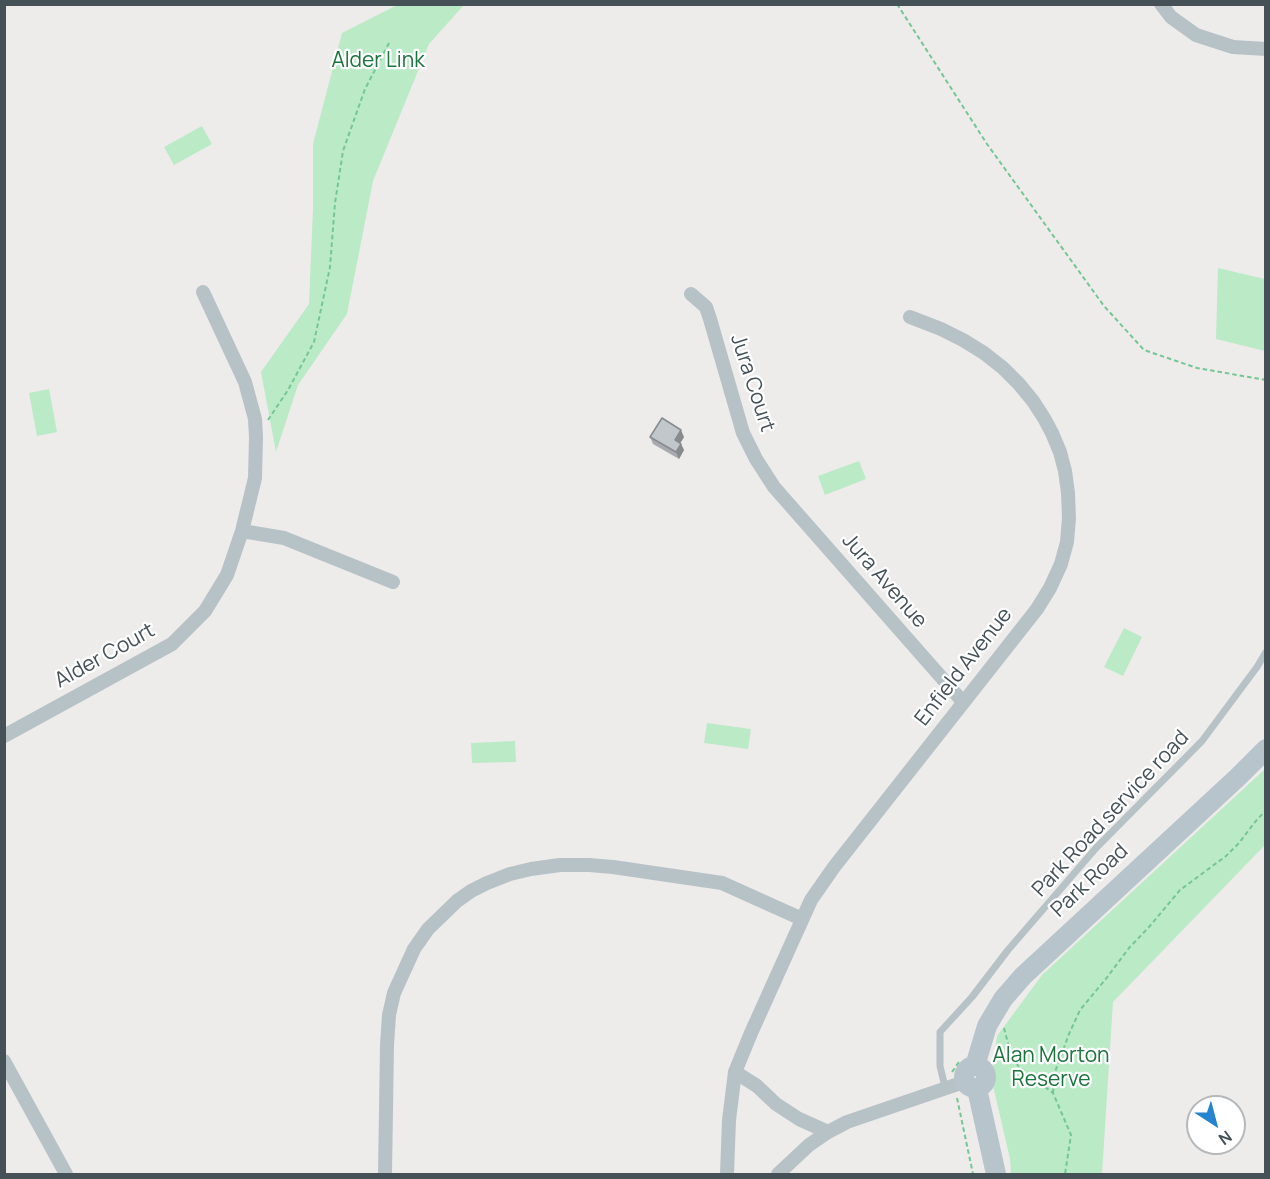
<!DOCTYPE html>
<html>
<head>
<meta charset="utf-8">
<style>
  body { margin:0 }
  #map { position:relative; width:1270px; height:1179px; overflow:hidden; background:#eeebeb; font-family:Manrope,sans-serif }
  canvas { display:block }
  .frame { position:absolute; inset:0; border:6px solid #455157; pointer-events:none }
  .north { position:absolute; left:1186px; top:1095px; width:60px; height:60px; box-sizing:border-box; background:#fff; border:2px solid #b5b9bc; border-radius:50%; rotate:144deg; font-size:16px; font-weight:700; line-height:24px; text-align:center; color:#455157 }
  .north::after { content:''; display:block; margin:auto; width:21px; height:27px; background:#2484d0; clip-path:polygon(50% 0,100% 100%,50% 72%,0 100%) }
</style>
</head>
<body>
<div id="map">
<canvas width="1270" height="1179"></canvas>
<div class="frame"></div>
<div class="north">N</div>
</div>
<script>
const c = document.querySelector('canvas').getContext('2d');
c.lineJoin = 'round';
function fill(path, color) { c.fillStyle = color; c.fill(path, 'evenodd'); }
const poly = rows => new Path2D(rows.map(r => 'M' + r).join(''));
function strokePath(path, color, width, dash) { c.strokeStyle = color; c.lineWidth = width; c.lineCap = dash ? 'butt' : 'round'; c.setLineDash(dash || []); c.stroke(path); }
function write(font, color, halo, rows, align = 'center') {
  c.font = font + ' Manrope,sans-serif'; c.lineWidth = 4.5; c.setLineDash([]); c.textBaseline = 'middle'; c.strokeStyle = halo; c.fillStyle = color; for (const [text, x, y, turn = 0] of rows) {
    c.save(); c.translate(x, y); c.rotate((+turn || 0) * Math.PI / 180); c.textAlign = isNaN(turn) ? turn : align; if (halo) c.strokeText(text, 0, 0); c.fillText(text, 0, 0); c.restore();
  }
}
fill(poly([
  [397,5,464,5,429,44,373,181,347,314,298,385,276,452,261,372,309,304,313,209,313,144,342,33],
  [202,126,212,144,174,165,164,147],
  [1218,268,1265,279,1265,351,1216,339],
  [49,389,57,432,37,436,29,393],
  [859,461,866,479,825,495,818,476],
  [1124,628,1142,637,1123,676,1104,667],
  [707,723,751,729,748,749,704,743],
  [515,741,516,762,472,763,471,743],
  [1265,769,1265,845,1113,1002,1102,1174,1011,1174,1010,1159,991,1077,997,1036,1042,975]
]), '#bbeac7');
strokePath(poly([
  [897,4,987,144,1104,306,1144,350,1197,368,1266,380],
  [268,420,288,390,314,342,330,267,335,203,343,151,365,89,389,43],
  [1004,1028,1011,1055,1019,1067,1053,1093,1071,1135,1065,1174],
  [994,1055,1011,1055],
  [952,1072,959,1062],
  [1053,1093,1055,1072,1069,1034,1080,1010,1105,980,1129,948,1149,927,1180,890,1226,856,1239,843,1255,822,1266,810],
  [957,1098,973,1174]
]), '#75c694', 2, [4.5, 3]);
strokePath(poly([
  [945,1087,940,1066,940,1032,972,997,1008,950,1096,848,1202,741,1257,667,1266,652]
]), '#b7c2c7', 7);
strokePath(poly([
  [1161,4,1171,17,1196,35,1233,47,1266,49],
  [691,294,706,307,710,319,743,433,756,459,774,487,963,702],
  [242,531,284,538,393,582],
  [4,736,172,644,205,611,227,575,242,531,255,478,256,437,255,419,245,382,203,292],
  [4,1061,66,1174],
  [735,1072,757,1086,776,1104,799,1119,828,1132],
  [385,1174,387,1045,389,1015,394,993,414,949,428,929,457,901,471,891,487,883,510,874,531,869,560,865,589,865,613,867,722,883,802,919],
  [727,1174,729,1120,735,1072,751,1033,811,900,834,867,1037,609,1050,588,1061,564,1067,542,1069,518,1068,493,1065,471,1060,452,1052,433,1044,418,1033,401,1019,384,1003,368,984,353,963,340,941,329,910,317],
  [778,1174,809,1145,828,1132,847,1122,964,1082]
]), '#b7c2c7', 14);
strokePath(poly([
  '964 1077a11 11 0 1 1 22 0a11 11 0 1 1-22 0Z',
  [975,1066,987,1026,1003,999,1023,976,1238,777,1266,749],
  [977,1089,996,1174]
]), '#b8c4cc', 20);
fill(poly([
  [650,437,684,437,680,443,681,444,684,450,679,459,653,444]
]), '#a7abaf');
fill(poly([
  [681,430,684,437,678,447,675,440],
  [681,444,684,450,679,459,676,452]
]), '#888b8e');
const building = poly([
  [662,418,681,430,675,440,681,444,676,452,650,437,662,418]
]);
fill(building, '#c2c7cb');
strokePath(building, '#888b8e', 1.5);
write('21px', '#1c733c', '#fff', [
  ["Alder Link",378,61],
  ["Alan Morton",1051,1056],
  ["Reserve",1051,1080]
]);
write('21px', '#455157', '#fff', [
  ["Jura Court",752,383,72],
  ["Jura Avenue",884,581,49],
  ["Alder Court",105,656,-29],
  ["Enfield Avenue",964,667,-52],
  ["Park Road service road",1111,814,-47],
  ["Park Road",1090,881,-43]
]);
</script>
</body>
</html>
